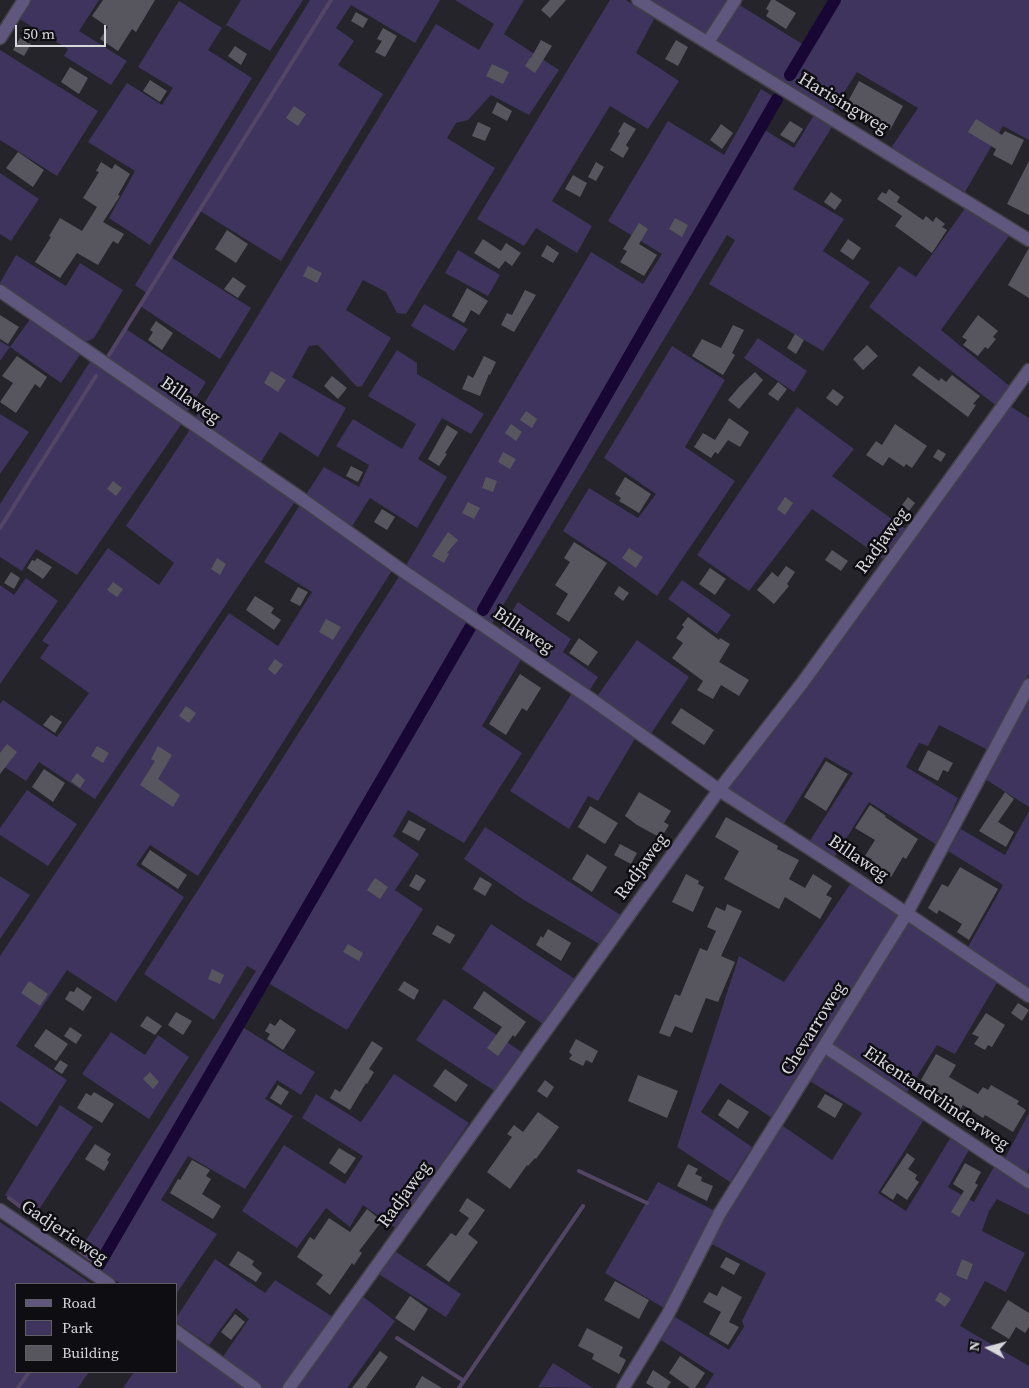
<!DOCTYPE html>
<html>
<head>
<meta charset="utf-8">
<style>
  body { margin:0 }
  #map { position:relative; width:1029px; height:1388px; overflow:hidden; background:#25242b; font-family:"Source Serif 4",serif }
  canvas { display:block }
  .legend { position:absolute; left:15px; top:1283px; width:162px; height:90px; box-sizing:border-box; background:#0e0d11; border:1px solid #5f5e62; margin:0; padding:6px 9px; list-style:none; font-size:15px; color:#d8d7dc }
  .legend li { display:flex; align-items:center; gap:10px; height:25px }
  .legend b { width:25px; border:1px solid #5f5e62 }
  .north { position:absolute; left:964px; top:1323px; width:50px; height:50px; -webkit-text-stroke:4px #0e0d11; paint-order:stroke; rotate:277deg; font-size:14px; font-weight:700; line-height:20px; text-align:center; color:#d8d7dc }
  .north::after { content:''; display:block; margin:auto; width:18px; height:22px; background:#d8d7dc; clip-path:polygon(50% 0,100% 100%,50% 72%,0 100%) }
  .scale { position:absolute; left:15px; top:25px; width:91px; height:22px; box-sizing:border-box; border:2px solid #d8d7dc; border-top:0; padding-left:6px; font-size:15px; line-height:18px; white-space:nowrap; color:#d8d7dc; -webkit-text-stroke:4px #0e0d11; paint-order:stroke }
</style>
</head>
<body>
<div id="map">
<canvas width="1029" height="1388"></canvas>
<ul class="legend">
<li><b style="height:6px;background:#60577f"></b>Road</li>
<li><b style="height:14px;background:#3f345d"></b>Park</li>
<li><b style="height:14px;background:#57565e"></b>Building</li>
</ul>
<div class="north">N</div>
<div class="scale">50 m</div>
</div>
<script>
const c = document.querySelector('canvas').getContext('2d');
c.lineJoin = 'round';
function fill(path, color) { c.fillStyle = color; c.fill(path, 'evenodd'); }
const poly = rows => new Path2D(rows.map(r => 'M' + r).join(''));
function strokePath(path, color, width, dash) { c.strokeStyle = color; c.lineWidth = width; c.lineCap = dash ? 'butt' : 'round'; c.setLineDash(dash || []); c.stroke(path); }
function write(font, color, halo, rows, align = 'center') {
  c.font = font + ' "Source Serif 4",serif'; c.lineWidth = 5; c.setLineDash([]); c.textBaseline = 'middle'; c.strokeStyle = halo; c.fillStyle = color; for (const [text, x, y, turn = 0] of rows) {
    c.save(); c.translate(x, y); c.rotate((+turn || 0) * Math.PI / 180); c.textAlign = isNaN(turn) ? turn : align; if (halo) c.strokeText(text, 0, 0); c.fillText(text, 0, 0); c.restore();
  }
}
fill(poly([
  [30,0,99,0,79,31,127,61,111,85,64,56,68,49,18,18],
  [241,0,303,0,270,51,226,25],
  [310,0,440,0,415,43,351,5,336,28,354,41,338,65,383,94,281,261,200,211,171,257,251,308,220,359,140,306,148,294,135,285],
  [455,0,524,0,504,34,559,70,529,115,491,95,468,120,456,123,447,138,495,168,406,314,397,313,386,292,363,280,346,310,391,338,362,386,357,387,318,345,309,346,292,377,346,408,318,457,280,432,259,465,194,420,436,24,479,50,494,24],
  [610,0,626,0,654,19,636,53,679,81,648,129,610,106,552,201,592,226,577,253,536,228,524,246,477,219],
  [648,0,730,0,707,37],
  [835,0,1029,0,1029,140,1003,126,965,192,891,148,918,108,857,72,832,111,714,41,738,4,807,47],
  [179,1,222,28,208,50,252,78,150,245,109,218,135,171,88,142,127,83,162,105,173,88,138,67],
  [0,50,98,111,57,176,0,140],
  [761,89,777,99,760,127,794,148,814,115,832,127,793,189,844,219,823,251,870,282,823,351,709,284,735,240,727,235,491,625,405,567,591,252,643,284,662,254,608,221,668,121,724,155],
  [0,173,39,199,11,241,0,234],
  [966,207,1011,233,941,330,1012,388,998,407,869,307,899,266,916,277],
  [458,250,500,275,488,296,445,273],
  [16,255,66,286,80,263,123,290,94,338,88,341,81,342,0,286,0,283],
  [424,304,468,329,454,351,411,326],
  [31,318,81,353,61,383,10,347,0,361,0,341,10,347],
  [126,329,206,382,186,414,107,360],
  [758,338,807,371,794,392,744,358],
  [672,346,725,380,685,447,735,481,657,596,610,562,563,531,589,488,638,518,656,494,604,458],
  [397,350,417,363,417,374,484,414,471,434,442,418,418,459,447,477,417,528,370,498,351,528,305,496,324,467,359,487,369,465,336,446,353,419,402,449,416,424,368,396],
  [91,360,183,422,77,575,36,549,22,571,0,557,0,504],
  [1010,406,1029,418,1029,674,988,750,939,725,928,746,919,743,906,767,958,798,937,845,869,802,834,858,809,842,853,773,825,757,783,825,726,788],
  [797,407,854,449,832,476,907,530,886,561,812,509,749,591,697,555],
  [0,414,29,432,0,474],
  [191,428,296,500,95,799,39,762,26,781,0,764,0,704,3,700,57,737,89,693,40,658,49,645,42,641,108,548,159,585,174,563,126,526],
  [301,503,393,569,198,876,150,845,136,865,184,897,116,1002,67,970,16,1046,67,1080,37,1127,0,1101,0,956,229,613,278,646,312,592,264,562],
  [400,575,522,658,482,726,522,753,464,843,408,810,393,836,419,854,395,890,423,909,347,1030,265,981,239,1025,315,1072,301,1095,277,1080,265,1099,293,1116,245,1189,188,1156,161,1200,217,1234,176,1294,176,1284,121,1284,97,1268,99,1265,79,1251,256,971,247,966,214,1020,144,974],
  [26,578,58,601,0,684,0,585,14,595],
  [682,580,731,615,717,634,668,599],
  [518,602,571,639,563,652,598,677,589,691,500,631],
  [637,640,689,677,650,735,596,698],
  [572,693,636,737,598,801,588,796,569,829,510,791],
  [1029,697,1029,807,985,779],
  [27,790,77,824,48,866,0,835,0,828],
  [1029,811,1029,989,968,947,1003,885,948,851,961,829,1005,855],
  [485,827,622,916,601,945,524,900,464,859],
  [0,876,30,895,0,939],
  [851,883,899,915,772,1118,720,1083,701,1112,752,1147,730,1182,677,1147,739,956,784,982],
  [909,919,998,981,955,1054,937,1045,907,1092,831,1044],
  [491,924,575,979,543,1024,462,969],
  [444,999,523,1053,496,1092,416,1040],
  [111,1032,145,1055,158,1035,189,1057,149,1119,82,1074],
  [825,1051,925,1118,878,1193,906,1211,951,1137,970,1148,948,1187,974,1202,995,1165,1029,1186,1029,1215,997,1199,989,1211,982,1231,1025,1253,1006,1292,985,1281,960,1326,1029,1366,1029,1388,705,1388,714,1374,661,1340,675,1317,729,1350,744,1327,742,1321,766,1273,710,1243,725,1214,780,1124,832,1160,862,1113,808,1080],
  [394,1074,469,1123,397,1229,363,1205,350,1227,326,1208,297,1248,242,1211,284,1145,345,1184,363,1156,302,1118,316,1094,361,1122],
  [60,1105,93,1127,34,1217,5,1195],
  [1029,1113,1029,1168,1027,1172,1005,1158],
  [658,1182,715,1211,664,1308,605,1273],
  [0,1222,92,1284,16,1284,16,1372,89,1372,78,1388,0,1388],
  [393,1250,461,1294,446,1317,377,1273],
  [215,1259,265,1293,275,1280,333,1317,283,1388,262,1388,222,1358,249,1319,236,1308,209,1345,176,1322,176,1318],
  [361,1295,395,1321,347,1388,294,1388],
  [176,1340,246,1388,123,1388,134,1372,176,1372],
  [553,1363,593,1388,538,1387]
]), '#3f345d');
strokePath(poly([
  [109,355,331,0],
  [0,528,96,376],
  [579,1171,647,1203],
  [9,1198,63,1239],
  [79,1251,99,1265],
  [397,1338,464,1381],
  [18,1388,29,1372],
  [459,1388,583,1206]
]), '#524566', 4);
strokePath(poly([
  [790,75,835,0],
  [483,610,777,99],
  [99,1265,471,626]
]), '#180634', 12);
fill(poly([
  [103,0,155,0,136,32,132,29,118,51,100,39,108,27,92,16],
  [550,0,566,0,550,18,541,10],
  [771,0,775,0,796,13,786,29,766,16,769,11,766,9],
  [356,12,368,19,363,28,351,21],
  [383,28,397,36,385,57,375,52,382,41,377,39],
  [20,38,31,44,24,56,13,50],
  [541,40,552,46,535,73,525,66,530,58,531,58],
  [676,40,688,47,678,66,665,59],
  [235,46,247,54,241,65,228,56],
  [492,64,509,72,503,84,486,76],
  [70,67,88,78,79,94,61,82],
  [150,80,167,91,160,102,143,91],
  [859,81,903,106,890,130,846,105],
  [497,102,512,111,507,121,492,113],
  [294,106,306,114,298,126,286,118],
  [976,119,1002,135,1005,131,1024,140,1012,165,993,155,996,149,968,132],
  [790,121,803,129,794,143,780,135],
  [478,122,491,128,485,141,472,136],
  [624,122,636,129,626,145,629,148,623,158,610,150,620,133,618,132],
  [721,124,733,133,722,149,710,140],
  [18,152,44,170,33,187,6,168],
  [1029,161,1029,215,1007,204],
  [101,162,112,169,115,164,130,174,118,195,120,196,103,222,124,234,118,244,113,241,98,265,77,253,60,278,35,262,51,237,49,236,60,218,82,231,97,207,83,198,99,172,96,171],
  [596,162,604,167,596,181,588,177],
  [573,175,587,183,580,197,565,189],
  [889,189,900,197,897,202,923,220,926,216,933,222,936,217,945,224,942,227,947,230,932,253,895,226,902,216,877,199,882,192,886,194],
  [831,192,842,200,835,210,824,202],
  [675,218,688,225,682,237,669,229],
  [639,223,648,229,639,244,657,255,644,276,620,262,627,251,623,249],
  [227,230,248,244,236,263,215,249],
  [483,239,501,251,506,243,521,253,512,266,505,261,499,269,474,253],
  [848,239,861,248,853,260,840,251],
  [547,245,559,253,553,263,541,256],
  [1029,248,1029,298,1008,285],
  [308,266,322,273,317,283,303,276],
  [233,277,246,286,238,298,224,289],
  [467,288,488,301,479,315,471,310,464,323,452,316],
  [525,290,536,295,514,332,501,325,507,313,512,315],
  [0,315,19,327,8,344,0,339],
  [978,315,998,331,993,337,996,339,988,349,985,347,978,356,963,345,967,340,962,337],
  [156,321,173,333,162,350,148,340,153,332,150,330],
  [733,325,744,330,732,353,735,355,723,375,692,356,702,339,721,348],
  [795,334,804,340,796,354,787,348],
  [867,345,878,356,863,370,853,359],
  [17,356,47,377,40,388,35,384,16,413,0,402,13,383,2,376],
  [484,356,496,362,490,375,489,374,480,396,462,389,468,375,473,378],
  [919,366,939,381,941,378,946,382,952,375,980,396,973,404,976,405,968,417,912,375],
  [271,371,286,380,278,392,264,383],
  [755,372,763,380,739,409,728,400,739,387],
  [332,376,347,388,338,399,324,386],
  [778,382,787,389,778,401,768,394],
  [833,389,844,397,837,406,826,398],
  [526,411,537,419,532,428,520,420],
  [729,418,749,432,740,447,728,440,718,454,715,452,711,458,694,447,703,433,715,440],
  [511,424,522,432,516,441,505,433],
  [895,424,927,446,912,468,906,464,904,467,889,457,883,466,866,455,876,441,882,445],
  [447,425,458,432,445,453,447,454,439,466,428,459],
  [938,449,946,454,941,462,933,457],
  [503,452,516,459,510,469,498,462],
  [351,466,363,472,358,482,346,476],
  [486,477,497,481,493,492,482,488],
  [625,477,651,494,639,513,619,501,621,498,615,494],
  [113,481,122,488,116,496,107,489],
  [785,497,793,503,785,515,777,509],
  [908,497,915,503,909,511,902,505],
  [468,502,480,508,474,519,462,513],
  [382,509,395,517,387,530,374,522],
  [448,532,458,540,447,553,449,554,444,563,432,556],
  [574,542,607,563,569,622,556,614,568,594,555,585,570,562,564,558],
  [629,548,643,557,636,568,622,558],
  [832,550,848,561,841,571,825,560],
  [37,558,52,567,43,579,27,568,32,560,35,561],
  [217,558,226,564,220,575,211,569],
  [786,566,795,572,787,584,789,586,774,604,757,590,772,572,778,577],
  [710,568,726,579,715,595,699,584],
  [11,572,20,578,14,589,4,583],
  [113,582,123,589,117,597,107,590],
  [619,586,629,593,623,601,614,594],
  [298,587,308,592,300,606,290,601],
  [255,596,274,608,271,613,281,620,274,630,246,610],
  [688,617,719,640,720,638,730,644,719,662,749,680,739,696,721,685,713,699,697,690,703,681,672,658,683,643,676,638,684,627,682,625],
  [326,619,341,627,333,640,319,632],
  [579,638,598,652,588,666,569,653],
  [275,659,283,665,275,675,268,669],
  [520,674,541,688,527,711,522,708,506,735,489,724],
  [186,706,196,713,189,723,179,716],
  [681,708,714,730,704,745,671,723],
  [51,715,62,722,55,733,43,725],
  [7,744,17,752,0,774,0,753],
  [97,746,109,753,103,763,91,756],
  [158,746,172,755,158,779,180,795,173,807,140,785,155,761,151,759],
  [928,750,953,763,948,772,943,770,938,781,918,770],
  [826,761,848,774,826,811,804,797],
  [44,769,65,783,53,802,32,787],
  [77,773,85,780,80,788,71,781],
  [639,792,671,811,664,822,669,825,661,838,637,825,625,816],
  [1005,792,1014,799,998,822,1014,832,1006,847,979,831],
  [870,805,886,816,885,817,918,839,906,859,903,857,891,877,869,864,872,859,865,856,875,840,855,828],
  [590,806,618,823,605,844,578,827],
  [726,817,778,846,777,849,799,860,789,879,805,888,813,874,832,886,826,895,832,898,820,919,785,897,779,909,724,879,739,851,715,837],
  [409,820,426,829,419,841,402,832],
  [620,844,637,853,631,864,614,855],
  [150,850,187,875,178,889,141,864],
  [587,854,607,867,592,892,572,879],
  [960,867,998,889,969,940,957,932,962,924,939,910,937,914,928,908,942,884,948,887],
  [416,874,426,880,419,891,409,886],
  [686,874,699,881,698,884,704,887,693,912,672,902],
  [480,877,492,884,485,896,473,889],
  [375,878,388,887,380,899,367,890],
  [727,904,742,911,721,956,735,962,718,1002,706,998,692,1033,675,1026,670,1037,659,1033,675,994,680,996,700,948,707,951,716,931,707,927,716,907,725,911],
  [437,925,455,935,450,944,432,934],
  [548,929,571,943,561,961,536,945,541,936,543,938],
  [348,944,363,953,359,961,343,952],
  [212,969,224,975,220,984,208,979],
  [29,981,48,994,40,1006,21,993],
  [404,981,419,990,414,1000,398,990],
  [77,987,92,997,83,1011,65,999,70,991,74,992],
  [484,991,526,1022,515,1037,513,1035,498,1056,487,1048,502,1027,473,1008],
  [1018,1003,1029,1010,1022,1021,1011,1013],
  [176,1012,192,1021,183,1035,168,1025],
  [986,1013,1005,1025,992,1047,988,1045,985,1050,974,1044,979,1037,972,1034],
  [147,1016,162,1026,155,1035,140,1026],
  [280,1019,296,1030,283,1050,267,1039,270,1034,265,1031,270,1023,275,1026],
  [70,1027,82,1035,76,1044,64,1036],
  [46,1029,68,1044,56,1061,34,1046],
  [576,1039,598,1051,592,1063,586,1060,583,1066,569,1059,572,1055,569,1052],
  [372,1041,383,1048,369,1069,374,1072,367,1084,366,1083,350,1110,330,1098,335,1089,340,1092,342,1089],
  [936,1054,956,1065,949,1077,978,1094,983,1087,988,1090,991,1085,1019,1101,1017,1104,1026,1110,1013,1132,985,1115,983,1118,963,1105,959,1112,953,1108,950,1112,940,1106,942,1102,927,1093,931,1086,921,1080],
  [60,1060,68,1065,62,1074,54,1069],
  [445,1069,468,1085,456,1102,433,1086],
  [150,1072,159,1082,153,1089,143,1079],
  [638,1075,678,1091,667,1118,628,1101],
  [545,1080,554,1087,547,1098,537,1091],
  [278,1085,289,1092,281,1105,270,1098],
  [94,1092,114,1104,102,1123,77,1108,86,1093,91,1096],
  [825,1094,843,1104,835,1118,817,1107],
  [728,1099,749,1112,738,1129,718,1115],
  [538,1112,559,1127,536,1159,535,1158,528,1166,527,1165,510,1189,487,1172,512,1137,507,1134,514,1125,523,1132],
  [95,1144,111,1154,107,1160,109,1162,104,1171,85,1159],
  [339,1148,356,1158,345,1174,329,1163],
  [907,1153,915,1159,908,1169,917,1175,915,1179,919,1182,907,1200,897,1193,893,1200,881,1192],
  [192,1160,210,1170,206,1176,211,1179,202,1194,221,1206,213,1219,170,1193,178,1179,180,1180],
  [965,1163,981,1172,975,1183,978,1185,959,1217,951,1212,964,1191,953,1184],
  [688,1164,698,1169,695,1174,702,1177,701,1181,713,1186,707,1201,677,1186],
  [467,1198,485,1210,468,1234,478,1242,449,1282,426,1265,451,1233,456,1236,469,1218,459,1211],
  [367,1209,382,1221,359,1251,362,1253,354,1265,352,1263,330,1295,316,1284,323,1275,297,1257,310,1237,314,1240,329,1218,350,1232],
  [238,1251,254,1261,252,1265,262,1273,256,1282,229,1265],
  [726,1257,740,1264,734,1275,720,1267],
  [962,1259,973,1264,967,1280,956,1275],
  [615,1281,649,1300,639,1319,604,1300],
  [722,1286,742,1297,729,1322,739,1327,728,1345,709,1334,721,1312,703,1302,709,1292,717,1296],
  [940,1292,951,1299,945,1307,935,1300],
  [410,1296,428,1309,414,1331,395,1318],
  [1008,1300,1029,1313,1029,1327,1025,1333,1016,1327,1009,1339,991,1328],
  [235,1314,245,1322,231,1340,221,1332],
  [587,1328,623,1347,619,1356,626,1360,619,1374,592,1359,594,1354,578,1346],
  [380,1351,388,1357,370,1382,366,1388,352,1388],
  [680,1356,705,1373,695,1388,690,1388,669,1373],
  [653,1370,671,1382,667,1388,654,1388,646,1383],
  [422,1376,442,1388,415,1388]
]), '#57565e');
const minor = poly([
  [638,0,1029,240],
  [0,38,24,0],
  [708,42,735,0],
  [0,291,299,497,400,569,591,699,719,790,838,867,1029,996],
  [824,1046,1029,1182],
  [0,1210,109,1284],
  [176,1331,255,1388],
  [289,1388,616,933,719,790,803,682,1029,370],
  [623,1388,667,1316,720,1213,907,913,1029,685]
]);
strokePath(minor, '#424147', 15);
strokePath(minor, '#60577f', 12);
write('18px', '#d8d7dc', '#0e0d11', [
  ["Harisingweg",843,104,31],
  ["Billaweg",190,401,35],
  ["Radjaweg",883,541,-54],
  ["Billaweg",523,631,34],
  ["Billaweg",858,859,34],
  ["Radjaweg",642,867,-54],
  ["Chevarroweg",814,1029,-58],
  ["Eikentandvlinderweg",936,1099,34],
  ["Radjaweg",405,1195,-54],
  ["Gadjerieweg",64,1233,34]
]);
</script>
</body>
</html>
